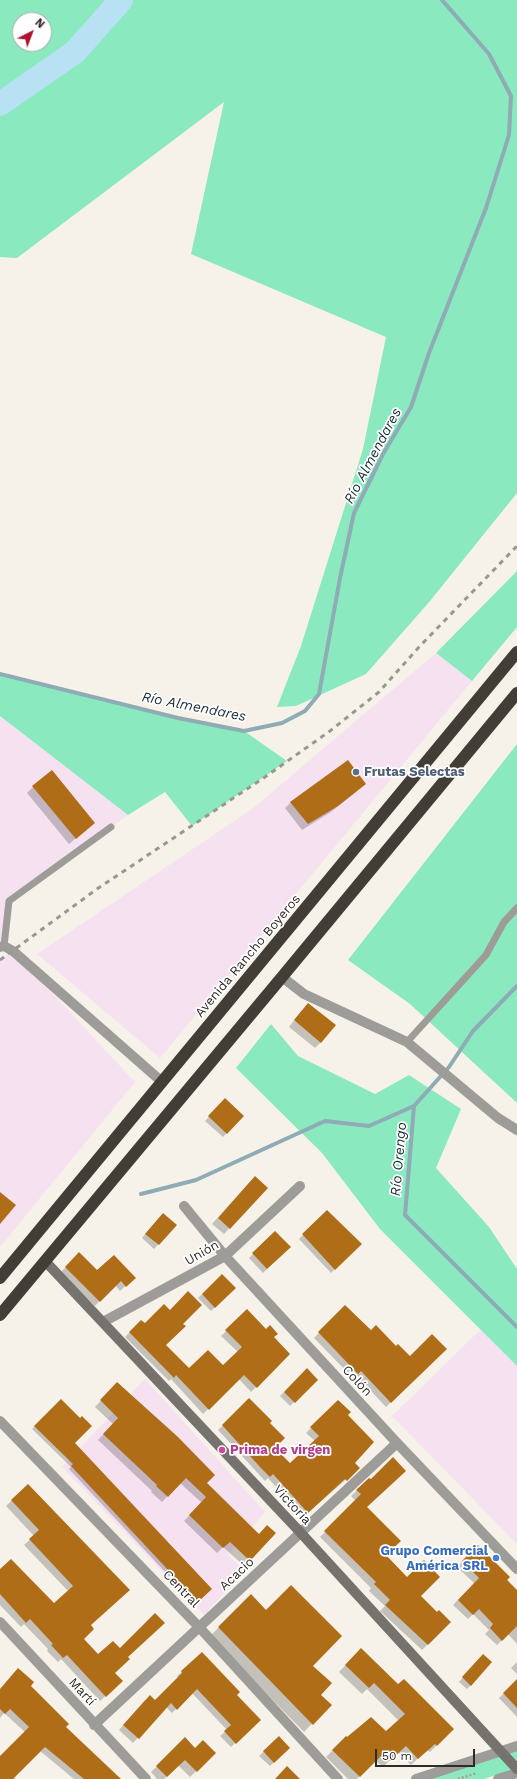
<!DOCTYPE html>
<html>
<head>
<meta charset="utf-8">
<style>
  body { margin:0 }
  #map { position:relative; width:517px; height:1779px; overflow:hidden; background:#f6f2e9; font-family:"Work Sans",sans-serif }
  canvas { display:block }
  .north { position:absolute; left:12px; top:12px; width:40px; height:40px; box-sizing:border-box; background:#fff; border:1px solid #abaaa9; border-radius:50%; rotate:42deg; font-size:11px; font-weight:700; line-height:16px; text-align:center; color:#2d2b27 }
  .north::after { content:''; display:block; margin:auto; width:14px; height:18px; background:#a9132d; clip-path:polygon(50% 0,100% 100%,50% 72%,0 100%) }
  .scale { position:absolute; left:375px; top:1749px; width:100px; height:18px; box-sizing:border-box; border:2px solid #2d2b27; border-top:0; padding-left:5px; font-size:12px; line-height:14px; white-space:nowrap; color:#2d2b27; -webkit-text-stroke:3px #fff; paint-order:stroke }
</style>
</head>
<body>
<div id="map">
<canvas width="517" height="1779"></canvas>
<div class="north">N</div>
<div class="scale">50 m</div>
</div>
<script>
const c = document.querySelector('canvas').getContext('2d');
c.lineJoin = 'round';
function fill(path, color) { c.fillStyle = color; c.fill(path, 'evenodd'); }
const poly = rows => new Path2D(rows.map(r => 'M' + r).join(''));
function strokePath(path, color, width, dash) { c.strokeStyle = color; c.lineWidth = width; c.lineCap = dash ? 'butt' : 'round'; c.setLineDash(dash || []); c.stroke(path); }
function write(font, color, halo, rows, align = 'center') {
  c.font = font + ' "Work Sans",sans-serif'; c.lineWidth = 3.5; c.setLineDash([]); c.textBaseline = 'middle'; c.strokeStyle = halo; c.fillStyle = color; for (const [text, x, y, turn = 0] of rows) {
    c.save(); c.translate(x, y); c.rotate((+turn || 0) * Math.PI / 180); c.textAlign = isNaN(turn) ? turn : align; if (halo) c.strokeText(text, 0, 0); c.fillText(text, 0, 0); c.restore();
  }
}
fill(poly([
  [436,653,472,681,160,1058,37,954,252,809],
  [0,716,128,815,10,901,0,947],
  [13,951,135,1082,0,1247,0,960],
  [481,1329,517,1366,517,1544,392,1416],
  [145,1379,265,1512,228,1555,245,1571,204,1615,62,1467]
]), '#f6e1f1');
fill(poly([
  [0,0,517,0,517,493,430,601,366,674,296,706,277,707,301,646,363,449,386,337,191,254,224,102,17,258,0,257],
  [20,20,44,20,44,44,20,44],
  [517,571,517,627,472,681,436,653],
  [0,674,178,718,244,731,287,761,192,826,165,792,128,815,0,716],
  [517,744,517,1103,410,1004,348,960],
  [271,1024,298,1056,375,1094,409,1075,461,1109,436,1168,489,1227,517,1269,517,1366,380,1229,322,1153,236,1068],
  [517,1749,517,1768,484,1779,427,1779]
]), '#8ae9bf');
fill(poly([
  [33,787,94,823,69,844,27,793],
  [358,790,331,812,302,830,285,808,291,802],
  [302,1010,321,1042,315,1048,289,1027],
  [225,1100,243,1116,223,1137,205,1121],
  [249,1183,266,1188,224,1234,212,1224],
  [327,1211,360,1244,331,1273,299,1239],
  [159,1218,175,1225,154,1249,142,1238],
  [275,1232,289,1247,263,1273,249,1258],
  [79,1254,97,1271,134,1278,120,1291,115,1285,95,1306,60,1273],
  [222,1275,235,1288,211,1311,198,1298],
  [345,1306,371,1332,396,1347,410,1357,445,1349,386,1407,356,1375,353,1378,314,1338],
  [247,1311,289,1354,251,1392,239,1379,203,1414,171,1379,169,1381,125,1337,141,1321,145,1325,182,1324,165,1345,189,1370,223,1367,238,1352,221,1336],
  [307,1370,317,1380,290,1406,280,1396],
  [118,1383,206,1483,259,1535,274,1533,243,1565,223,1547,217,1553,184,1521,202,1503,180,1483,162,1502,151,1492,152,1491,98,1440,113,1424,95,1407],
  [61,1400,74,1443,211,1589,195,1604,69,1469,71,1467,32,1429],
  [249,1400,269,1423,274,1448,290,1464,315,1441,306,1433,338,1401,347,1415,353,1463,359,1468,303,1517,268,1478,265,1481,218,1430],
  [369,1479,365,1507,385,1555,420,1596,437,1613,450,1622,422,1650,380,1611,385,1606,369,1591,371,1588,320,1537,356,1501,351,1496],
  [28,1485,129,1590,89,1625,82,1639,98,1656,127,1657,114,1673,122,1681,100,1701,61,1659,58,1662,47,1651,48,1649,24,1624,21,1627,0,1605,0,1571,54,1605,68,1591,24,1545,34,1536,6,1506],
  [478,1546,517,1591,517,1644,508,1634,497,1645,485,1634,489,1630,473,1614,468,1619,453,1605,474,1583,457,1567],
  [251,1596,312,1666,320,1695,330,1705,304,1732,210,1636],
  [361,1649,398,1686,453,1729,430,1752,427,1750,411,1765,398,1752,383,1767,375,1760,357,1779,348,1779,326,1757,346,1737,347,1738,386,1733,399,1721,367,1689,362,1694,339,1672],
  [479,1659,471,1685,467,1689,459,1682],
  [517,1662,517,1674,511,1668],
  [182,1672,236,1695,259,1720,231,1747,220,1736,227,1730,192,1693,172,1713,166,1707,133,1743,119,1730,145,1700,155,1701,178,1678,177,1676],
  [517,1681,517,1717,499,1698],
  [29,1686,64,1727,120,1779,74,1779,40,1751,14,1777,16,1779,0,1779,0,1757,25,1732,4,1713,0,1718,0,1690],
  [279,1737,289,1748,270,1766,259,1756],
  [185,1739,195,1749,215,1753,190,1777,178,1765,164,1779,157,1779,151,1772]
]), '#0003');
strokePath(poly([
  [0,674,178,718,244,731,282,723,305,711,319,694,340,578,354,513,383,454,411,407,429,353,486,208,509,135,511,96,489,54,442,0],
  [517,986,473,1031,449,1067,414,1106,405,1215,517,1327],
  [141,1194,196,1180,325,1121,369,1126,414,1106]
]), '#8eabb6', 4);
strokePath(poly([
  [0,104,75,52,121,0]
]), '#b8e2f3', 24);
fill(poly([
  [348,760,366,784,338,806,308,824,290,802],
  [52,770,95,823,76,839,32,786],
  [308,1003,336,1025,321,1043,294,1020],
  [225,1098,244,1116,227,1134,208,1116],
  [255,1176,268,1188,230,1229,218,1218],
  [0,1192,16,1205,0,1224],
  [327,1210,362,1244,335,1270,302,1234],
  [163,1213,177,1225,159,1245,145,1234],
  [275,1231,291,1247,267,1269,252,1253],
  [79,1252,97,1270,114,1255,136,1278,126,1287,121,1281,100,1302,65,1267],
  [222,1274,236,1288,215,1308,202,1294],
  [188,1291,202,1305,183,1324,186,1326,166,1345,189,1368,208,1350,223,1365,242,1347,225,1330,247,1309,266,1329,270,1325,278,1334,274,1337,290,1354,257,1388,244,1375,209,1410,176,1375,174,1378,129,1332,141,1320,145,1323,164,1304,170,1310],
  [345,1305,371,1330,376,1325,396,1346,398,1344,410,1356,432,1334,447,1349,391,1403,361,1371,358,1374,318,1332],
  [307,1368,318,1380,295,1403,284,1392],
  [117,1382,178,1437,215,1475,207,1483,259,1534,267,1525,276,1533,250,1561,230,1542,223,1548,189,1515,206,1497,186,1478,168,1497,156,1486,157,1485,103,1434,118,1418,100,1400],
  [249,1398,272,1421,270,1423,285,1438,275,1448,290,1463,319,1436,310,1427,338,1400,351,1412,348,1415,374,1442,355,1463,360,1468,347,1481,345,1479,308,1513,273,1474,270,1477,260,1467,222,1425],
  [61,1399,80,1418,82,1416,92,1426,75,1443,212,1589,198,1602,71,1466,73,1464,34,1426],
  [393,1457,406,1471,367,1507,401,1541,386,1555,407,1577,424,1560,440,1577,421,1596,437,1612,439,1610,451,1622,428,1645,385,1605,390,1600,374,1584,376,1582,324,1531,361,1494,356,1490,369,1478,371,1479],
  [28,1484,130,1590,91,1625,94,1629,84,1639,98,1654,113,1641,120,1648,155,1613,165,1623,128,1657,130,1659,115,1673,123,1681,106,1697,67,1655,63,1658,51,1645,53,1644,30,1619,26,1623,0,1594,0,1569,11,1559,54,1603,73,1586,29,1539,39,1530,11,1500],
  [478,1545,510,1577,507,1580,517,1590,517,1626,502,1641,490,1628,493,1624,479,1609,473,1615,458,1600,479,1578,462,1561],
  [291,1585,342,1636,313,1666,332,1683,321,1695,332,1705,313,1725,218,1627,251,1594,266,1610],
  [361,1648,398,1684,404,1679,454,1729,437,1746,435,1744,418,1759,406,1746,390,1761,383,1754,360,1777,332,1750,346,1736,347,1737,371,1717,386,1731,405,1714,374,1683,369,1688,345,1665],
  [202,1652,240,1692,237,1695,261,1720,236,1744,224,1731,231,1725,197,1689,177,1710,171,1703,139,1739,123,1725,150,1695,155,1700,182,1673,181,1671],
  [483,1654,492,1662,471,1686,462,1677],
  [18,1668,34,1682,31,1686,69,1724,66,1727,121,1779,84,1779,45,1747,13,1779,0,1779,0,1756,29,1727,10,1709,5,1714,0,1709,0,1689],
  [517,1679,517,1708,503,1693],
  [279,1736,290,1748,274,1763,263,1751],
  [185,1737,195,1748,203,1740,216,1753,197,1772,185,1760,167,1777,156,1766],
  [287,1766,300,1779,275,1779]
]), '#af6d17');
strokePath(poly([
  [458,1779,477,1773]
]), '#a4a099', 2.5, [2, 2]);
strokePath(poly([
  [4,946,9,901,111,827],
  [407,1042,486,955,504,922,517,908]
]), '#9e9c98', 7);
strokePath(poly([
  [0,947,4,946,13,951,161,1081],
  [282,977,304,994,407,1042,498,1118,517,1130],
  [184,1206,225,1256,397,1443,517,1569],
  [103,1322,225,1256,300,1186],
  [0,1421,199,1627,338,1779],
  [0,1622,146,1779],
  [94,1725,397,1443],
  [416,1779,517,1746],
  [498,1779,517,1773]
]), '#9e9c98', 10);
strokePath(poly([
  [45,1261,300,1532,517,1769]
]), '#76736e', 10);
strokePath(poly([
  [0,1278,517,652],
  [0,1315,282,977,517,693]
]), '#423e37', 12);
strokePath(poly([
  [0,960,97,889,265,777,330,731,379,692,419,647,517,546]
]), '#9a9791', 3, [5, 5]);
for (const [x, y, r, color] of [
  [356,772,4,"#5c6f8a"],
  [222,1450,4,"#d1479c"],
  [496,1558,4,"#3f7fe0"]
]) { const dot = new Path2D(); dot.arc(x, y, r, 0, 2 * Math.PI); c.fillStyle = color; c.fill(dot); strokePath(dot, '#fff', 1.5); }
write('bold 13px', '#4e5e75', '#fff', [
  ["Frutas Selectas",364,772]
], 'left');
write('13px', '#2d2b27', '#fff', [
  ["Avenida Rancho Boyeros",248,956,-50],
  ["Unión",202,1253,-30],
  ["Colón",357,1381,47],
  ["Victoria",292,1505,47],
  ["Acacio",237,1574,-43],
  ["Central",181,1589,46],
  ["Martí",82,1692,47]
]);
write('bold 13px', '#b23c85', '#fff', [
  ["Prima de virgen",230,1450]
], 'left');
write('bold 13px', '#366cbe', '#fff', [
  ["Grupo Comercial",488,1551],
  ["América SRL",488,1566]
], 'right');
write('italic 14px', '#182d35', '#fff', [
  ["Río Almendares",373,456,-62],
  ["Río Almendares",194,707,11],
  ["Río Orengo",399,1159,-85]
]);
</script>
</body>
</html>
